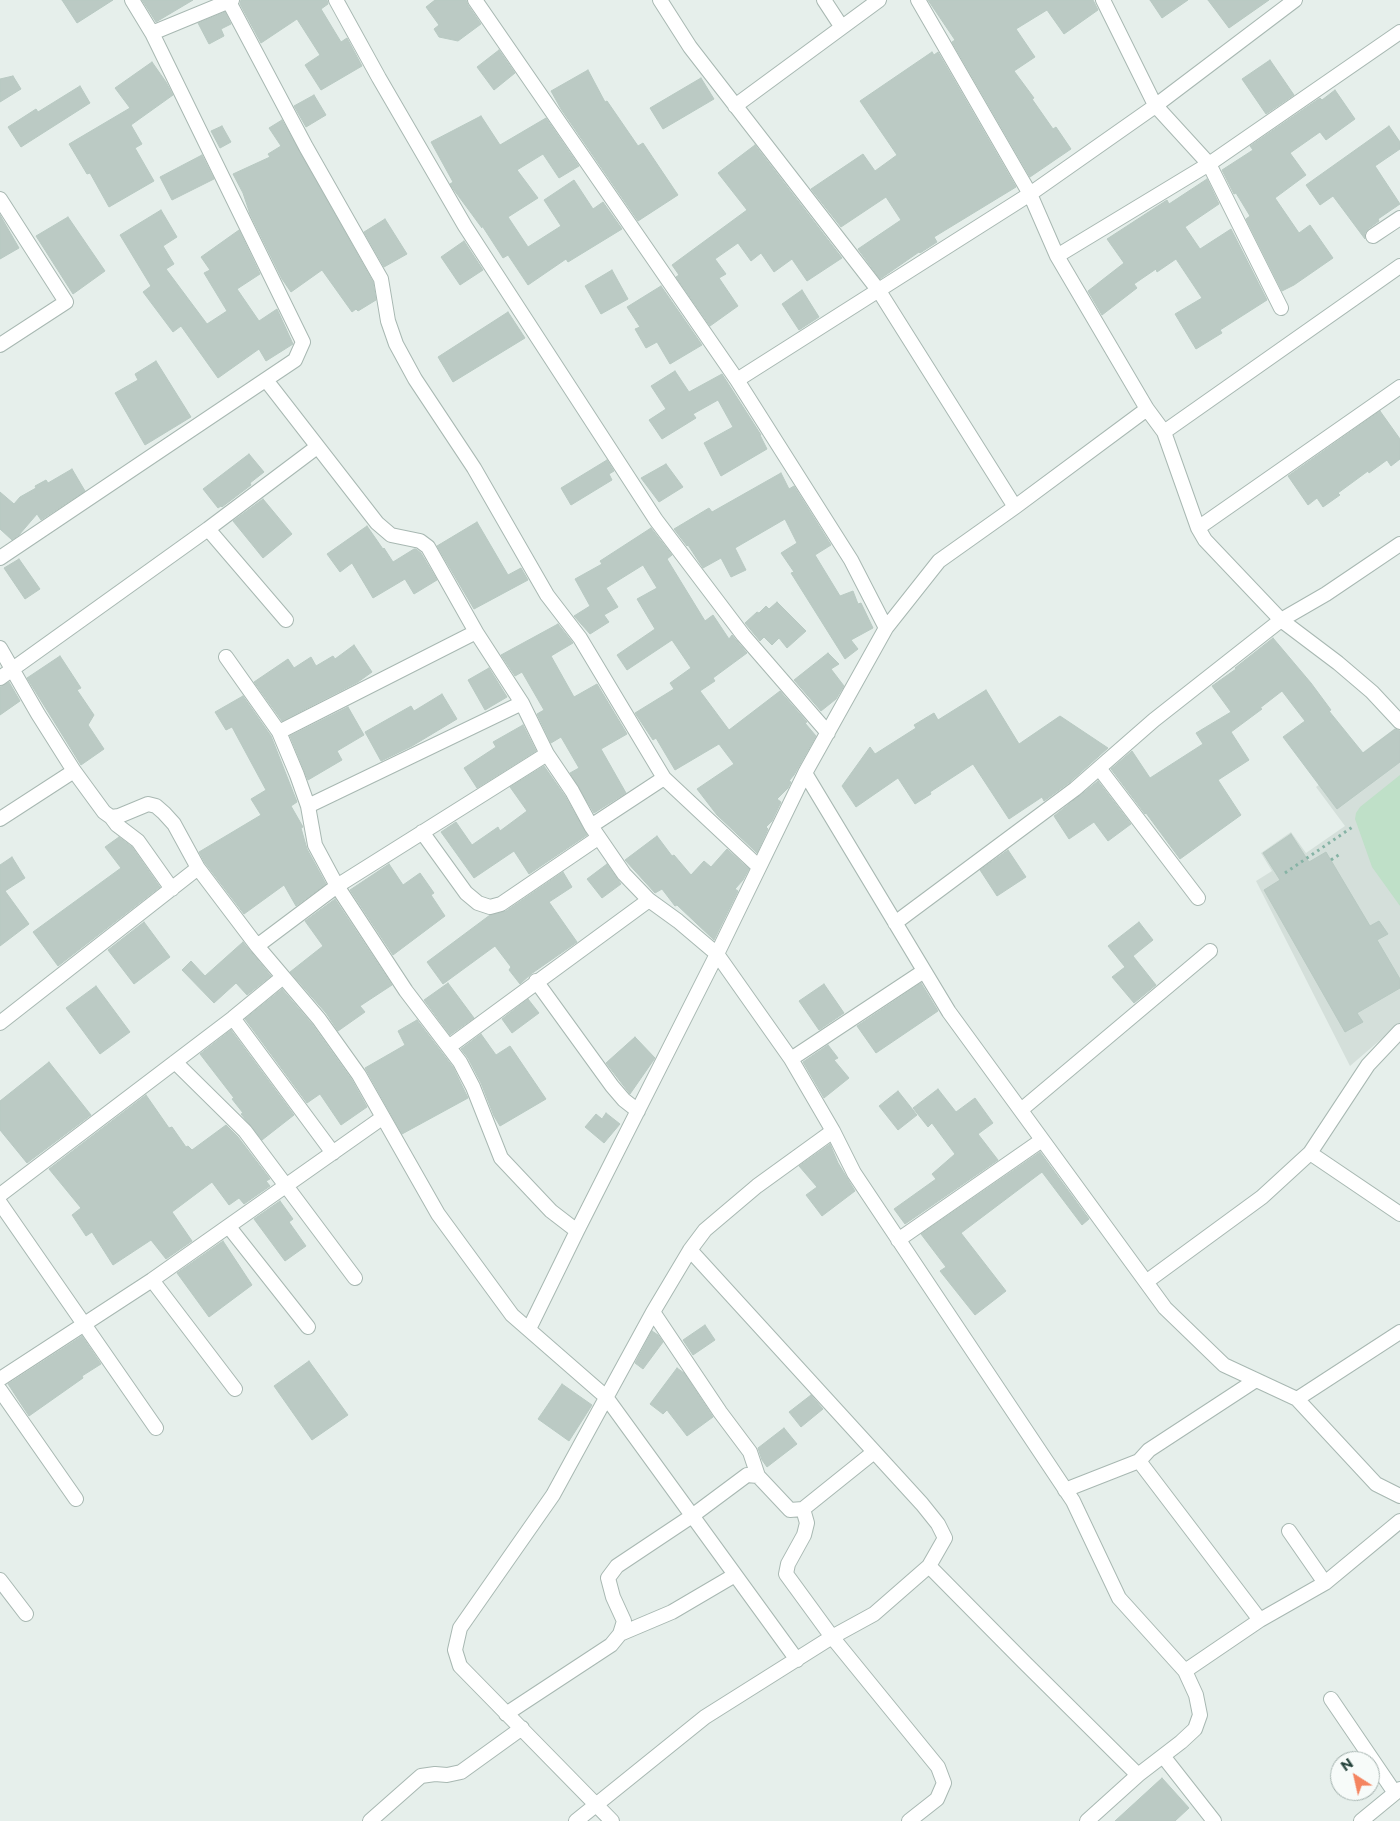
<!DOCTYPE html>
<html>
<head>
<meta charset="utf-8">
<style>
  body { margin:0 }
  #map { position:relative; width:1400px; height:1821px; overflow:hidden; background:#e6efeb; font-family:Montserrat,sans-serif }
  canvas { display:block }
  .north { position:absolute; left:1330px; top:1751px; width:50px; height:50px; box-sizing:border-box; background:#f7fbf9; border:1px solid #a3b1ad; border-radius:50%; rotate:325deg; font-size:14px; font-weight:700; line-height:20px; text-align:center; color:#24423a }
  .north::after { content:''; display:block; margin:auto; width:18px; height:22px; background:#f4845f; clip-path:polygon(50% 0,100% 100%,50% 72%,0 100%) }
</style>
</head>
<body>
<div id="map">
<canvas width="1400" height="1821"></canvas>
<div class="north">N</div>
</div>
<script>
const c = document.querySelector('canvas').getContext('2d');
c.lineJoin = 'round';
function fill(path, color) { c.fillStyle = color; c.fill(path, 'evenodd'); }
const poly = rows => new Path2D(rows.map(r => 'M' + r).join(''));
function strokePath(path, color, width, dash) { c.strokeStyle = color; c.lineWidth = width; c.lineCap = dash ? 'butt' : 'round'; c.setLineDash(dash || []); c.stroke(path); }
fill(poly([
  [1398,726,1400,728,1400,1023,1350,1066,1256,881,1272,871,1261,853,1291,832,1306,853,1345,826,1316,787]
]), '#d4dfda');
fill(poly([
  [1400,775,1400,906,1372,867,1355,819,1356,813,1360,807]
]), '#bfe0c8');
const building = poly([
  [62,0,113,0,77,23,62,0],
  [142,0,193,0,156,22,142,0],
  [241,0,327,0,328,4,321,9,341,42,347,38,362,66,321,90,305,65,320,55,297,19,261,43,240,4,241,0],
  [435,0,466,0,468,5,481,24,458,41,439,37,434,29,439,25,426,7,435,0],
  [928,0,1093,0,1098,10,1064,34,1047,10,1016,29,1035,57,1014,71,1034,98,1032,99,1053,129,1056,127,1071,149,1030,177,952,42,955,40,928,0],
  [1150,0,1188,0,1162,18,1150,0],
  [1208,0,1269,0,1229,28,1208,0],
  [225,12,231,24,221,29,224,36,209,44,198,23,225,12],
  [499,50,515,73,494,90,477,67,499,50],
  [932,52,934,55,938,52,1016,187,934,237,937,242,920,253,919,252,880,279,858,249,901,220,886,197,841,227,811,189,863,154,875,171,897,155,860,101,932,52],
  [1270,60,1294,95,1266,114,1242,79,1270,60],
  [152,62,166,82,173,95,131,125,142,144,135,148,154,181,109,207,90,173,87,174,69,144,130,108,115,88,152,62],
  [588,70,605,102,607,101,638,146,643,143,678,195,638,221,561,109,551,91,588,70],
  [13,76,21,89,0,102,0,79,13,76],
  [701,78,714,99,663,129,650,108,701,78],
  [80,86,90,103,21,147,8,127,36,109,38,112,80,86],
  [1335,90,1355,119,1326,140,1320,132,1290,153,1306,175,1275,198,1299,233,1310,225,1333,258,1294,285,1282,291,1246,219,1250,216,1236,193,1234,194,1222,170,1253,150,1250,146,1320,98,1322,100,1335,90],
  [314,95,326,115,306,127,294,106,314,95],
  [481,116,500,145,546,118,579,166,559,178,543,154,517,170,538,198,508,217,528,247,561,226,544,200,574,180,593,209,603,202,622,229,568,262,566,259,528,285,508,255,503,258,481,224,482,228,454,190,450,184,453,182,431,142,481,116],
  [282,120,373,282,376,300,358,311,356,309,352,312,322,270,291,292,282,279,250,214,243,193,233,174,270,157,268,154,281,146,269,128,282,120],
  [222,126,231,142,220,148,211,131,222,126],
  [1389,126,1400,142,1400,149,1375,166,1400,204,1378,219,1379,221,1368,229,1365,233,1365,239,1333,196,1320,205,1306,185,1389,126],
  [755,145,842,258,807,281,792,259,774,272,761,253,751,261,738,243,715,259,726,274,719,278,738,306,710,326,676,277,679,275,672,265,747,210,718,173,755,145],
  [202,155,214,179,172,200,160,177,202,155],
  [1207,179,1219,204,1185,227,1200,249,1231,229,1267,300,1220,330,1222,333,1196,349,1175,314,1202,298,1176,259,1157,272,1156,269,1134,284,1137,288,1102,315,1088,291,1124,263,1107,239,1167,200,1169,204,1207,179],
  [161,210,177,237,163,246,174,264,166,269,207,324,227,311,204,273,210,270,201,257,239,230,260,274,237,289,259,321,277,309,293,344,266,361,259,349,218,378,181,326,173,332,143,292,151,286,120,235,161,210],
  [0,215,19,248,0,259,0,215],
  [68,217,105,271,73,294,36,236,68,217],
  [385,219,407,254,384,267,364,232,385,219],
  [464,241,483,270,460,285,441,257,464,241],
  [612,270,628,299,601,314,585,286,612,270],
  [661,286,702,345,670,364,657,342,646,348,635,329,640,327,627,307,661,286],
  [802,290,819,317,799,330,782,304,802,290],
  [508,312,525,338,453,382,438,357,508,312],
  [156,361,191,417,145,445,115,393,138,380,135,374,156,361],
  [675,371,689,392,722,374,761,435,760,435,767,449,721,476,704,443,733,427,718,400,693,414,696,418,662,439,649,420,666,409,651,386,675,371],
  [1380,411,1400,439,1400,459,1391,466,1387,460,1369,473,1368,471,1338,493,1340,495,1323,507,1317,498,1308,505,1288,476,1380,411],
  [249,454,264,472,250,483,251,485,222,507,221,506,218,508,203,489,249,454],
  [607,460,614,471,609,474,612,480,571,505,561,488,607,460],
  [666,464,683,487,659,502,641,478,666,464],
  [72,469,85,491,41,520,37,514,19,535,12,540,0,529,0,492,14,504,20,497,36,488,35,486,46,480,48,483,72,469],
  [781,473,789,489,794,486,831,545,815,555,840,596,853,591,858,604,861,603,873,628,851,640,858,649,845,659,791,573,794,572,781,553,797,543,785,519,735,548,746,570,731,577,721,558,703,568,688,545,687,546,674,529,709,508,712,512,781,473],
  [263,499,292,534,263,558,233,521,263,499],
  [477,522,508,575,521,568,528,580,474,609,437,546,477,522],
  [367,526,383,549,384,548,393,562,414,549,416,549,421,553,437,580,414,594,405,579,373,598,352,563,340,572,327,554,367,526],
  [651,528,672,555,667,559,705,621,713,615,729,639,732,635,747,653,713,678,715,681,700,691,729,730,780,691,807,722,805,723,816,736,794,775,789,781,791,782,788,788,777,799,781,802,772,821,766,827,768,829,757,853,717,815,697,789,734,764,719,744,675,770,656,738,653,740,635,713,674,689,670,683,691,668,672,640,627,670,617,655,655,629,637,599,657,588,643,565,606,588,618,607,604,615,609,622,590,634,574,616,590,606,575,579,602,564,600,561,651,528],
  [19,559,40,589,25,599,4,568,19,559],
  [777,602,806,631,787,648,779,638,772,645,764,637,760,641,745,623,757,612,759,613,766,606,769,609,777,602],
  [558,624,573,643,551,656,574,697,597,684,627,734,601,749,626,793,594,813,570,773,579,768,561,737,551,743,537,714,544,710,522,672,515,676,501,655,558,624],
  [1273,638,1311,683,1331,710,1329,711,1363,753,1395,729,1400,731,1400,762,1337,809,1283,737,1305,721,1282,691,1260,708,1262,709,1231,732,1249,760,1218,780,1241,815,1180,859,1146,813,1145,814,1111,769,1132,751,1150,778,1203,744,1196,733,1231,712,1212,686,1236,669,1235,668,1273,638],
  [354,645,372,672,358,682,282,721,254,682,288,659,294,668,311,657,316,666,333,656,335,659,354,645],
  [828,653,839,664,831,669,844,686,836,699,821,711,794,680,828,653],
  [60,656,81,688,77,690,94,715,88,725,104,749,81,765,27,678,60,656],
  [489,668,507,697,485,710,468,680,489,668],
  [9,682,20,701,0,715,0,687,9,682],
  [986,690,1019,744,1060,716,1108,748,1070,782,1044,801,1042,797,1009,819,973,764,930,792,931,794,915,804,898,778,856,807,842,786,870,747,875,754,916,728,914,725,934,713,938,720,986,690],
  [442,694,457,719,412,746,381,761,365,732,411,706,414,711,442,694],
  [243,696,271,736,297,802,291,806,303,827,301,828,307,849,326,884,296,906,284,885,244,914,205,863,199,852,261,815,251,799,266,790,232,727,226,730,215,712,243,696],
  [348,707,364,735,337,751,342,760,308,780,290,736,348,707],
  [523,725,536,751,477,788,464,768,496,747,493,742,523,725],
  [544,766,565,796,587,835,529,874,514,851,474,878,441,832,456,822,472,845,498,827,500,831,527,811,510,787,544,766],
  [1098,781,1131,824,1108,841,1094,822,1069,839,1054,816,1098,781],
  [1291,834,1309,862,1326,852,1370,926,1379,921,1388,934,1377,940,1400,979,1400,988,1357,1013,1363,1022,1345,1032,1264,890,1280,880,1263,853,1291,834],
  [657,836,672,856,674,855,691,875,704,861,711,867,727,849,749,869,743,880,735,889,738,891,714,940,677,905,675,906,662,889,655,893,625,860,657,836],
  [119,837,132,847,160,887,58,966,33,932,121,868,105,847,119,837],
  [1008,850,1026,877,997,896,980,870,1008,850],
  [12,857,25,878,5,891,29,924,0,946,0,865,12,857],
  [389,864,403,885,420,873,434,893,431,895,445,916,393,955,350,890,389,864],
  [607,864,621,884,602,898,587,879,607,864],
  [563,872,572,887,549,902,577,942,531,974,520,984,509,970,511,967,495,946,443,984,427,962,490,915,506,911,563,872],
  [335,899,392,985,360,1006,365,1012,338,1031,326,1013,290,972,323,946,305,921,335,899],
  [144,922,170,957,134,984,108,950,144,922],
  [1139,922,1153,940,1133,956,1156,985,1134,1003,1112,977,1125,967,1108,946,1139,922],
  [243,942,271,976,247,995,236,983,214,1003,182,970,191,961,205,976,243,942],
  [448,983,474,1018,450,1035,424,1000,448,983],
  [921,983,938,1011,876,1053,857,1026,921,983],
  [824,984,844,1013,819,1030,799,1001,824,984],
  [96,986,130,1032,100,1054,66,1008,96,986],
  [282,989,312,1024,352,1080,367,1107,341,1125,320,1094,307,1103,245,1019,282,989],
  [528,999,539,1013,512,1033,502,1019,528,999],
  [417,1020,453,1067,468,1098,402,1134,365,1068,405,1045,398,1031,417,1020],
  [231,1030,294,1115,262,1140,241,1114,243,1113,232,1099,234,1098,200,1054,231,1030],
  [481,1034,496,1055,510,1046,546,1099,500,1126,494,1116,481,1083,468,1058,461,1049,481,1034],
  [635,1037,655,1058,630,1094,606,1063,635,1037],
  [828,1045,838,1058,834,1060,849,1078,824,1098,803,1062,828,1045],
  [49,1062,91,1115,27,1163,0,1130,0,1101,49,1062],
  [938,1089,956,1112,975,1098,993,1123,978,1134,998,1160,905,1224,894,1209,936,1179,932,1174,955,1154,932,1123,928,1127,913,1108,938,1089],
  [898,1091,917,1115,898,1130,879,1106,898,1091],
  [146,1095,169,1128,172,1127,186,1147,188,1146,192,1150,226,1125,238,1137,270,1179,266,1181,270,1186,244,1204,239,1198,229,1205,212,1182,172,1212,192,1241,166,1259,151,1240,113,1265,92,1232,86,1236,72,1215,81,1208,49,1169,146,1095],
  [606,1113,620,1124,604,1143,585,1127,596,1114,602,1119,606,1113],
  [830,1144,838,1163,855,1191,822,1216,806,1195,817,1187,799,1166,830,1144],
  [1040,1152,1089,1219,1082,1225,1042,1172,961,1233,1006,1291,975,1315,940,1271,946,1267,921,1234,1040,1152],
  [280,1201,293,1219,289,1222,306,1246,285,1261,254,1219,280,1201],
  [223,1241,252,1285,209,1317,177,1273,223,1241],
  [705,1325,715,1340,693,1355,683,1340,705,1325],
  [652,1331,658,1335,663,1342,643,1369,635,1363,652,1331],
  [82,1336,101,1364,82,1376,83,1378,29,1416,8,1384,82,1336],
  [309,1361,348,1415,312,1440,274,1386,309,1361],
  [677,1368,684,1373,713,1417,687,1436,667,1410,663,1414,650,1404,677,1368],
  [562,1384,592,1405,569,1441,538,1419,562,1384],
  [811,1395,823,1409,801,1427,789,1412,811,1395],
  [784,1428,797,1444,767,1467,762,1460,758,1448,784,1428],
  [1162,1778,1189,1808,1175,1821,1115,1821,1162,1778]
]);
fill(building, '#bbcac4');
strokePath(building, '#b8c9c2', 1);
const street = poly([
  [228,0,306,147,381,279,388,321,396,344,415,379,474,468,547,595,580,638,664,778,759,867],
  [336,0,379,78,465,226,656,520,743,635,828,733],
  [475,0,737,380,851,560,886,628],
  [660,0,690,47,879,291,1015,507],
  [824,0,841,26],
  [918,0,1030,194,1057,256,1147,409,1164,432,1198,528,1205,540,1281,620,1338,663,1372,692,1400,722],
  [1103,0,1155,105,1209,164,1281,308],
  [152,33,232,0],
  [735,106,879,0],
  [0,199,66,302,0,345],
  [1373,236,1400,218],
  [1057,256,1209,164,1400,32],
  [266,380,377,523,391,535,420,541,428,547,476,632,522,703,547,754,572,791,591,826,624,874,649,900,678,921,717,954,791,1059,833,1131,854,1173,1073,1501,1119,1598,1185,1671,1196,1695,1200,1715,1195,1729,1181,1742,1138,1775,1087,1821],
  [737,380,1030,194,1151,109,1295,0],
  [1164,432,1400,266],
  [1198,528,1400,387],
  [208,529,286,620],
  [0,558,295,360,303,342,152,33,132,0],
  [0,648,38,714,74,771,104,812,111,817,119,816,148,804,156,806,164,813,174,824,198,868,257,946,319,1019,359,1075,438,1214,512,1315,606,1397,797,1660],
  [226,657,279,732,476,632],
  [0,678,208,529,317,447],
  [279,732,297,775,308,806,315,845,337,886,406,991,460,1062,473,1087,501,1158,551,1211,577,1231],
  [1099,768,1198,898],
  [805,773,949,1012,1165,1308,1224,1365,1297,1399,1376,1484,1400,1496],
  [308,806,522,703],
  [111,817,117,825,138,841,172,889],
  [0,819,74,771],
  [591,826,664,778],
  [422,832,466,893,478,903,490,907,501,904,598,838],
  [895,923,1075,789,1154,720,1281,620,1326,594,1400,544],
  [257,946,337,886,547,754],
  [536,981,612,1086,624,1100,638,1111],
  [233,1018,333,1153],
  [0,1023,198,868],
  [450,1046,649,900],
  [791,1059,924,971],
  [175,1062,245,1131,355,1278],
  [1021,1110,1210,951],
  [1310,1153,1400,1214],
  [0,1195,233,1018,283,977],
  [0,1203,156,1428],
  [229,1227,308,1327],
  [898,1240,1042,1140],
  [152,1280,235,1389],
  [1146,1282,1262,1197,1310,1153,1368,1065,1400,1031],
  [653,1312,720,1412,750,1452,758,1476],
  [529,1329,577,1231,717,954,805,773,886,628,939,561,1015,507,1147,409],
  [0,1379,152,1280,382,1118],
  [0,1390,76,1499],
  [1297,1399,1400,1332],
  [1139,1461,1260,1620],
  [1065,1490,1139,1461,1149,1450,1256,1380],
  [803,1509,807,1523,804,1535,788,1564,786,1574,832,1637,938,1767,944,1783,937,1799,909,1821],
  [1289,1531,1325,1583],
  [929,1566,1024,1662,1138,1775],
  [0,1580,26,1614],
  [620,1634,672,1612,735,1575],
  [1185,1671,1260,1620,1325,1583,1400,1521],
  [1331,1699,1395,1793],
  [506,1714,611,1645,620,1634,624,1621,613,1597,608,1578,617,1566,692,1516,747,1475,758,1476,790,1510,803,1509,874,1452],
  [1163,1756,1214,1821],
  [370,1821,421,1776,435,1774,447,1775,461,1772,522,1728],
  [576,1821,705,1717,832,1637,874,1614,929,1566,945,1538,938,1524,922,1504,690,1250],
  [612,1821,460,1666,455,1650,460,1628,553,1495,653,1312,690,1250,705,1230,757,1186,833,1131],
  [1361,1821,1400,1789]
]);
strokePath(street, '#a8b8b2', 16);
strokePath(poly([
  [1331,860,1340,854],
  [1285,873,1354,826]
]), '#86b3a5', 3, [2.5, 4]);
strokePath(street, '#fff', 14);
</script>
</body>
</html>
